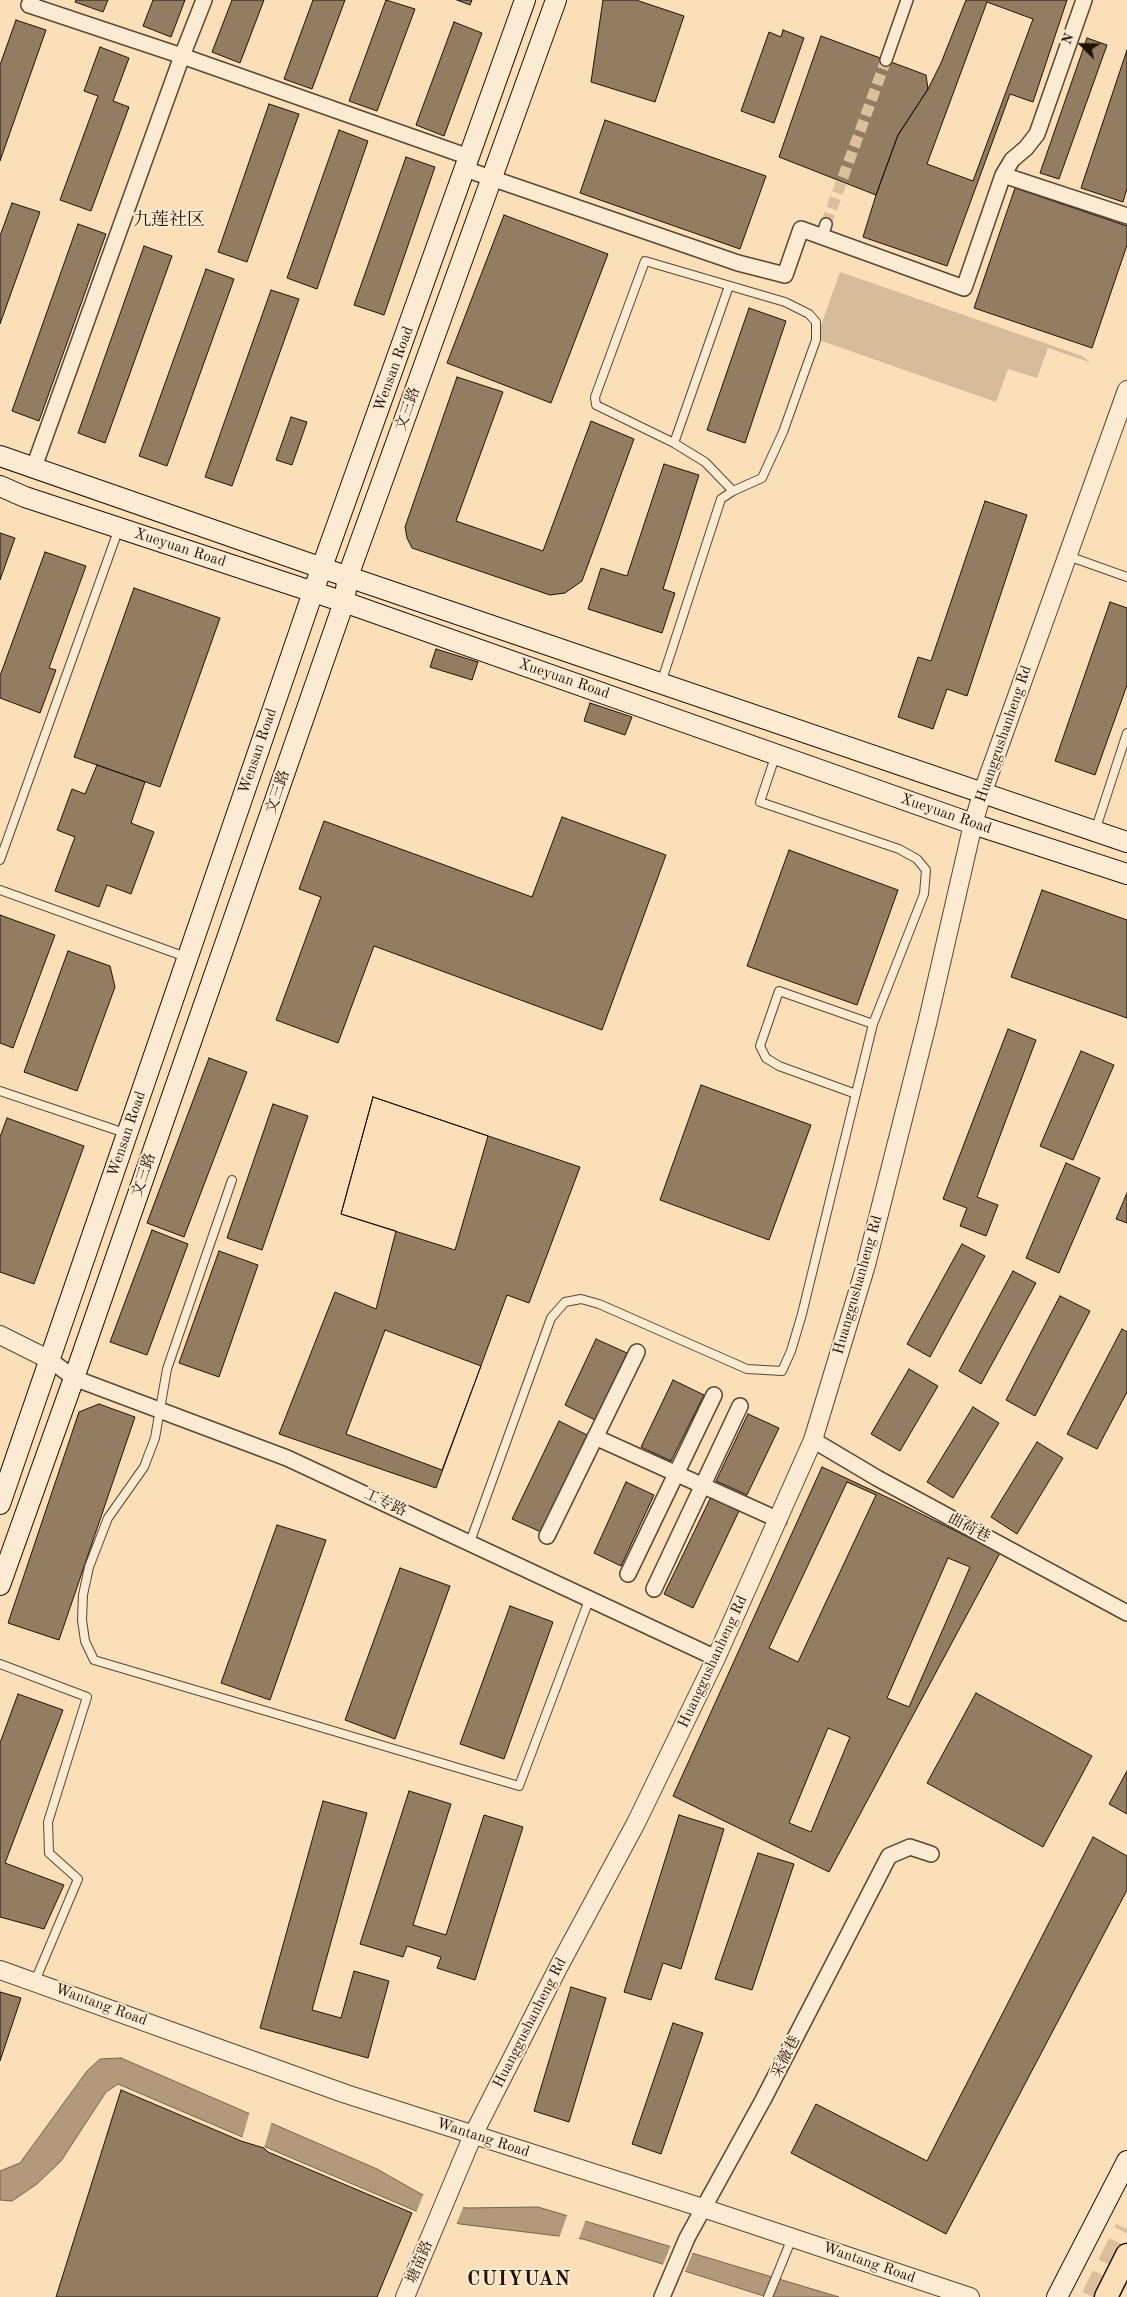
<!DOCTYPE html>
<html>
<head>
<meta charset="utf-8">
<style>
  body { margin:0 }
  #map { position:relative; width:1127px; height:2297px; overflow:hidden; background:#fbdfb9; font-family:"Old Standard TT",serif }
  canvas { display:block }
  .north { position:absolute; left:1057px; top:20px; width:50px; height:50px; -webkit-text-stroke:4px #fcead2; paint-order:stroke; rotate:293deg; font-size:14px; font-weight:700; line-height:20px; text-align:center; color:#231204 }
  .north::after { content:''; display:block; margin:auto; width:18px; height:22px; background:#231204; clip-path:polygon(50% 0,100% 100%,50% 72%,0 100%) }
</style>
</head>
<body>
<div id="map">
<canvas width="1127" height="2297"></canvas>
<div class="north">N</div>
</div>
<script>
const c = document.querySelector('canvas').getContext('2d');
c.lineJoin = 'round';
function fill(path, color) { c.fillStyle = color; c.fill(path, 'evenodd'); }
const poly = rows => new Path2D(rows.map(r => 'M' + r).join(''));
function strokePath(path, color, width, dash) { c.strokeStyle = color; c.lineWidth = width; c.lineCap = dash ? 'butt' : 'round'; c.setLineDash(dash || []); c.stroke(path); }
function write(font, color, halo, rows, align = 'center') {
  c.font = font + ' "Old Standard TT","Noto Serif SC",serif'; c.lineWidth = 4; c.setLineDash([]); c.textBaseline = 'middle'; c.strokeStyle = halo; c.fillStyle = color; for (const [text, x, y, turn = 0] of rows) {
    c.save(); c.translate(x, y); c.rotate((+turn || 0) * Math.PI / 180); c.textAlign = isNaN(turn) ? turn : align; if (halo) c.strokeText(text, 0, 0); c.fillText(text, 0, 0); c.restore();
  }
}
fill(poly([
  [840,272,1082,356,1092,363,1048,348,1037,378,1008,369,996,402,816,339]
]), '#d6bc9a');
const water = poly([
  [121,2058,377,2169,421,2194,466,2208,538,2207,839,2297,767,2297,583,2239,460,2224,416,2211,118,2084,106,2092,61,2161,37,2184,12,2201,0,2200,0,2171,20,2163,87,2071,100,2059,121,2058]
]);
fill(water, '#b2997b');
strokePath(water, '#79634b', 1);
fill(poly([
  [250,2111,272,2121,264,2148,242,2139],
  [424,2193,464,2205,456,2225,416,2213],
  [568,2213,586,2219,578,2241,559,2238],
  [671,2245,693,2252,684,2274,662,2267]
]), '#fbdfb9');
const building = poly([
  [76,0,108,0,103,12,75,2,76,0],
  [153,0,185,0,171,37,143,26,153,0],
  [232,0,264,0,240,63,212,52,232,0],
  [313,0,345,0,312,89,284,79,313,0],
  [386,0,415,9,377,111,349,101,386,0],
  [457,0,472,0,470,5,457,0],
  [603,0,636,0,684,16,655,102,591,82,603,0],
  [966,0,1067,0,1033,102,1010,94,947,266,863,237,876,195,898,135,928,89,941,63,966,0],
  [987,2,1033,19,973,181,927,164,987,2],
  [16,20,46,30,0,161,0,65,16,20],
  [454,22,482,33,444,136,416,125,454,22],
  [783,30,804,38,774,123,741,111,769,32,781,37,783,30],
  [821,36,926,75,928,89,898,135,876,195,779,157,821,36],
  [1087,38,1107,45,1059,179,1040,173,1087,38],
  [100,47,129,58,113,101,129,107,91,211,60,200,98,96,84,91,100,47],
  [1127,50,1127,188,1123,202,1081,188,1127,50],
  [269,104,299,114,247,262,218,252,269,104],
  [605,120,766,176,740,249,580,193,605,120],
  [339,130,368,141,317,289,287,278,339,130],
  [406,157,435,167,384,315,354,305,406,157],
  [1015,188,1127,226,1127,245,1092,348,974,308,1015,188],
  [12,203,40,212,0,324,0,236,12,203],
  [504,215,608,254,551,403,447,363,504,215],
  [78,224,106,234,39,421,12,411,78,224],
  [144,246,172,256,105,443,78,433,144,246],
  [206,269,234,279,167,466,139,456,206,269],
  [271,290,299,299,232,486,205,477,271,290],
  [749,308,786,321,745,443,707,430,749,308],
  [457,377,503,392,456,521,543,551,591,421,634,439,582,581,565,593,550,595,412,548,407,538,405,527,457,377],
  [291,417,307,422,292,465,276,460,291,417],
  [664,464,699,475,663,589,675,593,662,633,588,609,601,568,627,576,664,464],
  [985,501,1027,515,967,696,947,689,933,729,898,717,918,657,931,661,985,501],
  [0,533,15,538,0,580,0,533],
  [45,552,86,566,49,668,56,670,40,713,0,698,0,676,45,552],
  [134,588,220,618,160,787,74,757,134,588],
  [1110,602,1127,608,1127,685,1095,775,1055,761,1110,602],
  [436,649,478,662,472,680,430,667,436,649],
  [590,703,632,717,625,735,584,721,590,703],
  [97,765,145,782,131,823,154,832,131,894,107,885,99,907,55,891,75,837,57,830,72,789,85,794,97,765],
  [562,817,666,855,602,1030,374,946,338,1043,276,1020,321,897,299,889,324,821,532,897,562,817],
  [789,850,898,890,857,1005,747,966,789,850],
  [1042,890,1127,920,1127,1018,1011,977,1042,890],
  [0,915,55,935,13,1048,0,1043,0,915],
  [68,951,110,966,115,987,77,1091,24,1072,68,951],
  [1008,1029,1036,1040,977,1197,998,1205,986,1236,960,1226,967,1208,943,1199,1008,1029],
  [1081,1051,1114,1065,1073,1160,1040,1146,1081,1051],
  [209,1058,247,1072,184,1237,147,1223,209,1058],
  [701,1085,811,1125,769,1240,660,1200,701,1085],
  [373,1097,488,1136,455,1250,341,1214,373,1097],
  [373,1097,580,1167,529,1303,507,1295,436,1488,279,1434,335,1292,376,1309,396,1231,341,1214,373,1097],
  [273,1104,308,1116,262,1250,227,1238,273,1104],
  [7,1118,84,1146,34,1284,0,1272,0,1137,7,1118],
  [1066,1163,1100,1178,1059,1273,1026,1258,1066,1163],
  [1127,1193,1127,1223,1116,1219,1127,1193],
  [152,1230,188,1244,147,1355,110,1342,152,1230],
  [962,1244,985,1256,930,1357,907,1344,962,1244],
  [219,1251,258,1265,219,1377,179,1363,219,1251],
  [1013,1271,1036,1283,981,1384,959,1371,1013,1271],
  [1060,1296,1090,1311,1035,1416,1006,1400,1060,1296],
  [1122,1329,1127,1332,1127,1392,1097,1449,1067,1434,1122,1329],
  [385,1330,481,1366,442,1470,346,1434,385,1330],
  [596,1339,627,1353,595,1420,565,1405,596,1339],
  [909,1369,938,1386,900,1451,871,1434,909,1369],
  [673,1380,704,1395,671,1461,641,1447,673,1380],
  [99,1404,135,1417,59,1640,8,1623,79,1412,99,1404],
  [973,1407,999,1423,953,1498,927,1482,973,1407],
  [748,1414,779,1428,747,1495,716,1481,748,1414],
  [559,1421,587,1435,541,1532,512,1519,559,1421],
  [1037,1442,1063,1458,1017,1534,991,1517,1037,1442],
  [822,1467,893,1500,1000,1553,829,1872,673,1796,822,1467],
  [626,1482,654,1495,621,1566,594,1553,626,1482],
  [847,1482,876,1495,798,1662,769,1648,847,1482],
  [711,1497,739,1511,693,1608,664,1594,711,1497],
  [277,1525,326,1540,270,1700,221,1683,277,1525],
  [948,1558,970,1567,909,1707,887,1698,948,1558],
  [400,1568,450,1586,395,1739,345,1720,400,1568],
  [510,1606,553,1622,504,1759,460,1744,510,1606],
  [976,1693,1092,1756,1043,1847,927,1783,976,1693],
  [18,1694,63,1710,5,1863,64,1885,44,1929,0,1917,0,1743,18,1694],
  [828,1728,850,1737,811,1832,789,1823,828,1728],
  [1127,1771,1127,1814,1109,1804,1127,1771],
  [409,1791,451,1804,413,1925,446,1935,484,1815,523,1827,475,1980,437,1968,441,1957,407,1946,403,1957,360,1944,409,1791],
  [323,1801,367,1813,312,2010,341,2018,354,1971,389,1981,368,2058,260,2028,323,1801],
  [679,1815,724,1829,681,1969,663,1963,651,2000,624,1992,679,1815],
  [1093,1837,1127,1856,1127,1890,946,2234,791,2153,816,2104,927,2161,1093,1837],
  [758,1853,794,1864,752,1990,715,1979,758,1853],
  [571,1987,606,1998,569,2122,534,2111,571,1987],
  [0,1992,21,1998,0,2061,0,1992],
  [673,2023,703,2033,661,2154,632,2144,673,2023],
  [121,2090,241,2141,264,2148,268,2152,412,2213,377,2297,56,2297,121,2090]
]);
fill(building, '#937d62');
strokePath(building, '#231204', 1);
strokePath(poly([
  [826,224,886,60]
]), '#dbc09e', 11, [11, 5.5]);
strokePath(poly([
  [1093,2297,1127,2229]
]), '#dbc09e', 24, [24, 12]);
const service = poly([
  [674,443,729,286],
  [1068,556,1127,577],
  [661,683,721,499,733,491,762,478,783,432,816,340,816,322,809,314,785,302,645,261,595,397,596,405,674,443,705,462,733,491],
  [1095,831,1127,733],
  [0,860,119,528],
  [0,890,186,957],
  [0,1091,125,1133],
  [856,1094,779,1066,766,1058,760,1046,779,991,873,1024],
  [232,1180,167,1369,155,1438,144,1467,108,1518,89,1567,83,1595,82,1620,85,1641,94,1660,519,1786,589,1600],
  [470,1542,551,1318,565,1302,581,1299,599,1304,747,1369,782,1371,791,1351,802,1314,873,1024,924,894,926,870,917,859,899,849,760,802,776,754],
  [0,1664,87,1697,48,1822,49,1853,78,1879,35,1981],
  [768,2297,792,2238]
]);
const pedestrian = poly([
  [886,60,907,0],
  [822,237,826,224]
]);
const minor = poly([
  [32,0,29,5,182,56,469,157],
  [465,169,738,263,785,275,801,229,964,288,1003,175,1012,160,1026,148,1037,134,1084,0],
  [1003,175,1127,216],
  [34,467,182,56,204,0],
  [50,1360,74,1378,287,1458,716,1658],
  [595,1437,779,1520],
  [813,1440,877,1478,1127,1613],
  [547,1536,637,1352],
  [628,1574,714,1395],
  [654,1589,740,1406],
  [662,2297,687,2238,763,2100,889,1856,910,1847,931,1854]
]);
const tertiary = poly([
  [0,1335,50,1360],
  [0,1970,346,2094,703,2208,970,2297],
  [405,2297,473,2135,559,1966,636,1823,716,1658,813,1440,866,1265,927,1024,973,824,982,794,1127,390]
]);
const secondary = poly([
  [0,456,322,568,1127,842],
  [0,486,25,497,344,602,973,824,1127,874],
  [0,1504,313,592,525,0],
  [0,1585,74,1378,344,602,348,576,556,0],
  [1057,2297,1127,2161]
]);
const primary = poly([
  [1106,2297,1127,2255]
]);
strokePath(service, '#594531', 10);
strokePath(pedestrian, '#594531', 14);
strokePath(minor, '#594531', 18);
strokePath(tertiary, '#594531', 20);
strokePath(secondary, '#231204', 22);
strokePath(primary, '#231204', 25);
strokePath(service, '#fcead2', 8);
strokePath(pedestrian, '#fcead2', 11);
strokePath(minor, '#fcead2', 15);
strokePath(tertiary, '#fcead2', 18);
strokePath(secondary, '#fcead2', 20);
strokePath(primary, '#fbdfb9', 22);
write('15px', '#231204', '#fcead2', [
  ["Wensan Road",394,369,-70],
  ["文三路",408,409,-70],
  ["Xueyuan Road",180,548,18],
  ["Xueyuan Road",564,679,19],
  ["Huanggushanheng Rd",1004,734,-71],
  ["Wensan Road",258,751,-71],
  ["文三路",278,792,-71],
  ["Xueyuan Road",946,814,19],
  ["Wensan Road",127,1134,-71],
  ["文三路",144,1175,-71],
  ["Huanggushanheng Rd",858,1285,-74],
  ["工专路",385,1503,25],
  ["曲荷巷",969,1528,28],
  ["Huanggushanheng Rd",713,1662,-65],
  ["Wantang Road",101,2005,20],
  ["Huanggushanheng Rd",530,2023,-63],
  ["采薇巷",786,2057,-63],
  ["Wantang Road",483,2138,18],
  ["塘苗路",420,2262,-67],
  ["Wantang Road",869,2263,19]
]);
write('18px', '#231204', '#fcead2', [
  ["九莲社区",169,220]
]);
c.letterSpacing = '1px';
write('bold 20px', '#231204', '#fcead2', [
  ["CUIYUAN",519,2280]
]);
c.letterSpacing = '0px';
</script>
</body>
</html>
